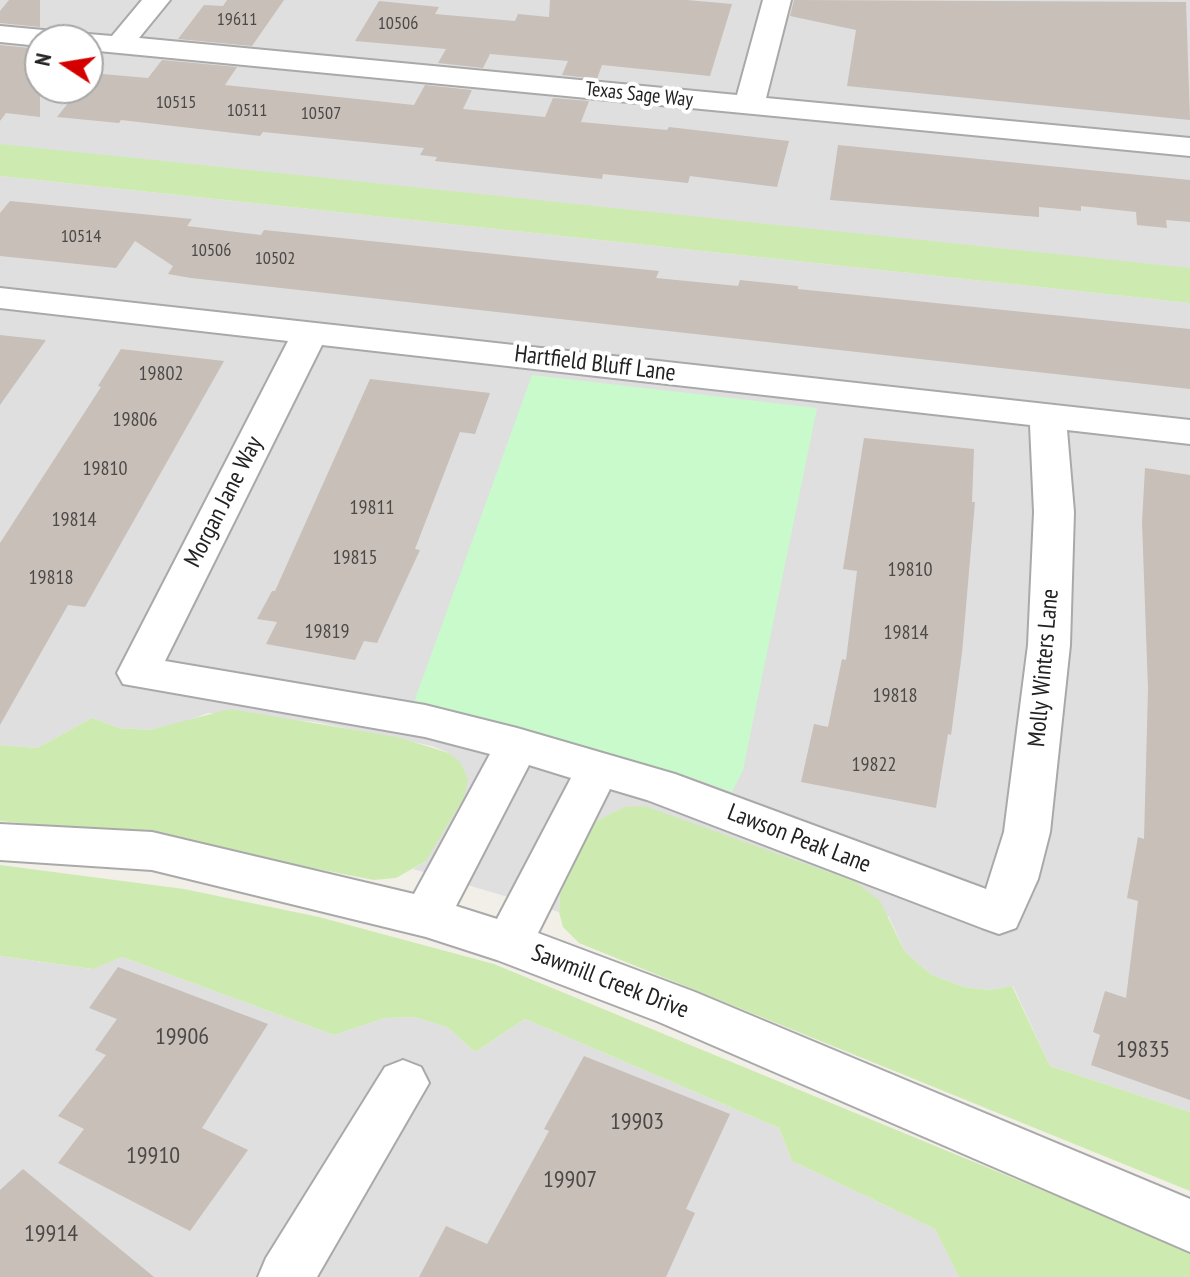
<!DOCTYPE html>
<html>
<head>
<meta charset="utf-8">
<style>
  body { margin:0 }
  #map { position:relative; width:1190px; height:1277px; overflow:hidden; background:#f2efe9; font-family:"PT Sans Narrow",sans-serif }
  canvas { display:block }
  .north { position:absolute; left:24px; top:24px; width:80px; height:80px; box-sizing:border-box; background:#fff; border:2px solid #a7a7a7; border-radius:50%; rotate:282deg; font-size:22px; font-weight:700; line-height:32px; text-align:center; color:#222 }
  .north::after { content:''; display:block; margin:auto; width:28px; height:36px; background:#d40000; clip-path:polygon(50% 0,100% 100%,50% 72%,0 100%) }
</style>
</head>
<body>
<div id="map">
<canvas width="1190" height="1277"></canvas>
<div class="north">N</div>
</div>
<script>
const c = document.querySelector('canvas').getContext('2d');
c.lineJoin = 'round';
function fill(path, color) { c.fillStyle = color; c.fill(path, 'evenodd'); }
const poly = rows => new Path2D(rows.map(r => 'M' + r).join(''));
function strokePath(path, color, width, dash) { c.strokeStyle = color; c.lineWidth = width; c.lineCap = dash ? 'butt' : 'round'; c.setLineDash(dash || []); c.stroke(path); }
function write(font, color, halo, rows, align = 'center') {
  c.font = font + ' "PT Sans Narrow",sans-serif'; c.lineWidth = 8; c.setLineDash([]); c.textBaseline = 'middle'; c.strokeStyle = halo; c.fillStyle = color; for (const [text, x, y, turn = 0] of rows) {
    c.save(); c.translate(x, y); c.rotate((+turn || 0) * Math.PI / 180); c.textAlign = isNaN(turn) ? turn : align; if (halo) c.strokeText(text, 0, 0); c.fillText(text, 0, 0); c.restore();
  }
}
fill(poly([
  [0,0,1190,0,1190,270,0,146],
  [40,40,88,40,88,88,40,88],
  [0,176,1190,303,1190,1112,1050,1066,1013,986,989,990,964,987,932,975,905,952,889,917,624,807,594,822,560,893,559,912,413,869,426,861,449,753,432,746,316,722,208,713,182,723,150,730,119,728,92,718,37,748,0,745],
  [0,956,92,969,122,957,334,1035,385,1018,414,1017,447,1027,475,1052,525,1019,779,1128,792,1161,935,1229,959,1277,0,1277]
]), '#e0dfdf');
fill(poly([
  [0,144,1190,268,1190,303,0,176],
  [230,709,397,737,449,753,460,762,468,779,464,797,426,861,396,878,374,880,137,834,0,821,0,745,37,748,92,718,119,728,150,730],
  [645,806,856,882,880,901,905,952,932,975,964,987,989,990,1012,986,1050,1066,1190,1112,1190,1191,579,943,563,927,559,912,560,894,594,822,624,807],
  [0,865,184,889,319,917,494,964,1190,1251,1190,1277,959,1277,935,1229,792,1161,779,1128,525,1019,475,1052,447,1027,414,1017,385,1018,334,1035,122,957,93,969,0,956]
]), '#cdebb0');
fill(poly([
  [532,375,817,408,743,770,732,792,690,777,414,702]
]), '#c8facc');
fill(poly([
  [9,0,40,0,40,27,0,23,0,11],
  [227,0,284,0,252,46,178,39,204,5,223,6],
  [550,0,687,0,732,4,710,76,602,65,597,79,562,75,568,61,490,54,483,68,438,63,446,49,355,41,379,1,439,7,435,14,515,21,518,14,549,17],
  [794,0,1186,2,1190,120,847,86,856,30,790,16],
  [0,45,40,49,40,117,6,113,0,121],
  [162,60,237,67,225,85,414,105,425,85,472,90,463,109,545,117,553,98,589,101,581,122,667,130,669,127,789,141,777,187,690,176,688,183,603,174,602,179,435,161,437,157,420,155,424,148,263,132,260,136,121,120,119,123,57,117,80,88,88,88,91,73,148,78],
  [838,145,1190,180,1190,222,1166,220,1167,228,1137,225,1136,212,1081,206,1081,211,1039,207,1039,217,830,200],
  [10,201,192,219,187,226,261,235,264,230,659,271,656,278,738,286,740,280,798,286,798,289,1190,329,1190,389,191,278,168,274,173,266,135,241,116,268,0,256,0,213],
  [0,335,46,340,0,405],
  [121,349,224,361,85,607,68,605,0,725,0,543,101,387,98,386],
  [370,379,490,393,475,434,460,432,415,549,420,550,377,643,364,641,355,660,266,644,277,622,257,619,272,591,275,591],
  [864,438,974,449,972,502,975,502,962,653,951,735,948,734,936,808,801,782,814,724,828,727,842,659,846,660,857,571,843,569],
  [1145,468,1190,475,1190,1100,1091,1065,1100,1035,1093,1032,1105,991,1126,998,1138,901,1127,898,1138,837,1144,839,1148,689,1142,522],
  [118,967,268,1024,202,1128,248,1150,190,1231,58,1163,84,1129,58,1116,106,1055,95,1050,117,1019,89,1008],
  [584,1056,730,1114,686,1209,695,1213,666,1277,419,1277,446,1226,487,1244,549,1131,544,1129],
  [23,1169,52,1193,154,1277,0,1277,0,1190]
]), '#c7bfb8');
const minor = poly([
  [142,0,170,0,139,38,737,95,763,0,791,0,766,98,1190,138,1190,156,88,50,88,40,40,40,40,46,0,42,0,26,65,32,77,37,88,34,112,36,142,0],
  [0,288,1190,420,1190,444,1067,430,1074,512,1070,645,1050,832,1038,879,1016,928,999,934,982,928,647,800,610,789,538,933,695,992,1190,1199,1190,1252,659,1022,497,960,426,937,152,870,0,860,0,824,152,832,414,894,490,754,425,737,123,684,117,673,288,341,0,308,0,288],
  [322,345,1030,425,1034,512,1028,645,1004,832,986,889,675,774,517,728,425,705,165,661,322,345],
  [529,765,571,778,497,919,456,906,529,765],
  [403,1060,421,1067,429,1083,317,1277,258,1277,266,1258,385,1067,403,1060]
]);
strokePath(minor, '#a9a9a9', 4);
fill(minor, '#fff');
write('18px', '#4b4948', null, [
  ["19611",237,20],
  ["10506",398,24],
  ["10515",176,103],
  ["10511",247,111],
  ["10507",321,114],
  ["10514",81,237],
  ["10506",211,251],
  ["10502",275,259]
]);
write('20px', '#222', '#fff', [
  ["Texas Sage Way",639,95,6]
]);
write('20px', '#4b4948', null, [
  ["19802",161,374],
  ["19806",135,420],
  ["19810",105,469],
  ["19811",372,508],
  ["19814",74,520],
  ["19815",355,558],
  ["19810",910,570],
  ["19818",51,578],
  ["19819",327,632],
  ["19814",906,633],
  ["19818",895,696],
  ["19822",874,765]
]);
write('24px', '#222', '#fff', [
  ["Hartfield Bluff Lane",595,364,7],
  ["Morgan Jane Way",224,502,-63],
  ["Molly Winters Lane",1044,668,-85],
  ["Lawson Peak Lane",799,839,21],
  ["Sawmill Creek Drive",610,982,21]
]);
write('24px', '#4b4948', null, [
  ["19906",182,1037],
  ["19835",1143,1050],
  ["19903",637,1122],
  ["19910",153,1156],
  ["19907",570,1180],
  ["19914",51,1234]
]);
</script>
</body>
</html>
